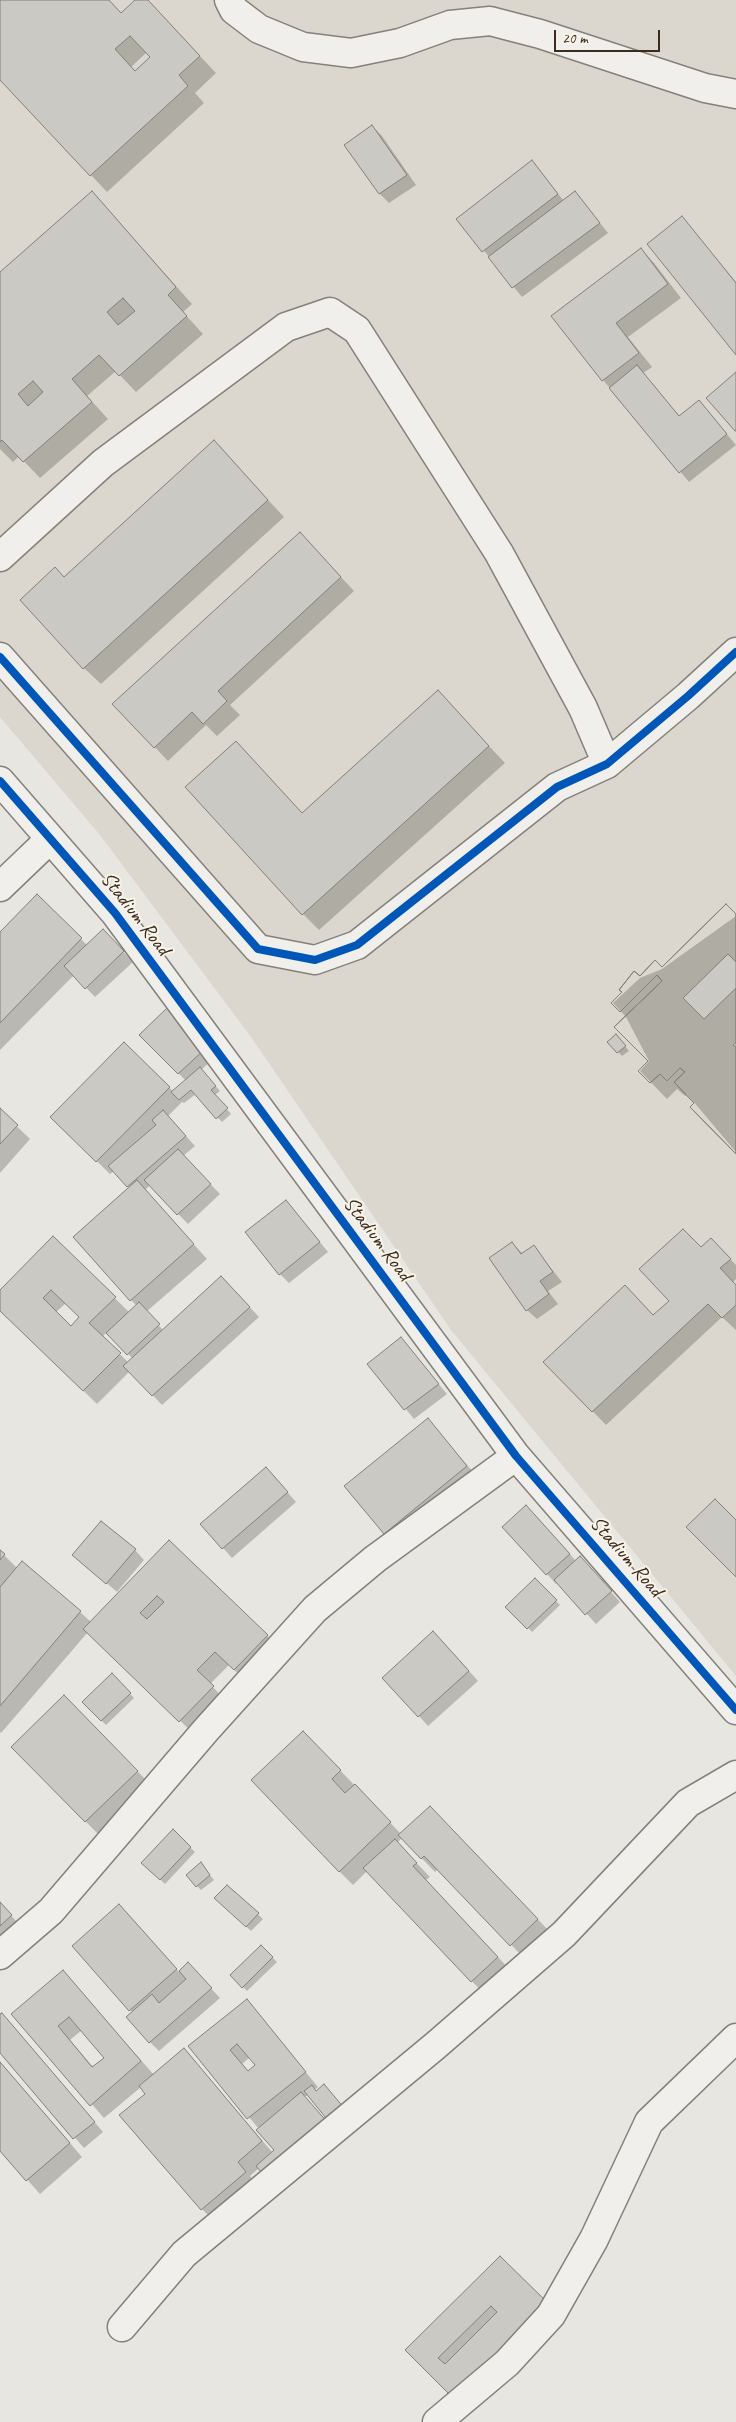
<!DOCTYPE html>
<html>
<head>
<meta charset="utf-8">
<style>
  body { margin:0 }
  #map { position:relative; width:736px; height:2422px; overflow:hidden; background:#e8e6e0; font-family:Caveat,sans-serif }
  canvas { display:block }
  .scale { position:absolute; left:554px; top:30px; width:106px; height:22px; box-sizing:border-box; border:2px solid #3b2a1e; border-top:0; padding-left:6px; font-size:15px; line-height:18px; white-space:nowrap; color:#3b2a1e; -webkit-text-stroke:4px #f7f3e8; paint-order:stroke }
</style>
</head>
<body>
<div id="map">
<canvas width="736" height="2422"></canvas>
<div class="scale">20 m</div>
</div>
<script>
const c = document.querySelector('canvas').getContext('2d');
c.lineJoin = 'round';
function fill(path, color) { c.fillStyle = color; c.fill(path, 'evenodd'); }
const poly = rows => new Path2D(rows.map(r => 'M' + r).join(''));
function strokePath(path, color, width, dash) { c.strokeStyle = color; c.lineWidth = width; c.lineCap = dash ? 'butt' : 'round'; c.setLineDash(dash || []); c.stroke(path); }
function write(font, color, halo, rows, align = 'center') {
  c.font = font + ' Caveat,sans-serif'; c.lineWidth = 4; c.setLineDash([]); c.textBaseline = 'middle'; c.strokeStyle = halo; c.fillStyle = color; for (const [text, x, y, turn = 0] of rows) {
    c.save(); c.translate(x, y); c.rotate((+turn || 0) * Math.PI / 180); c.textAlign = isNaN(turn) ? turn : align; if (halo) c.strokeText(text, 0, 0); c.fillText(text, 0, 0); c.restore();
  }
}
fill(poly([
  [0,0,736,0,736,1676,451,1330,251,1037,100,835,0,717]
]), '#dbd7ce');
fill(poly([
  [0,0,108,0,121,14,137,0,147,0,216,73,195,93,204,103,107,192,0,78],
  [147,52,151,57,136,72,131,67],
  [372,126,382,136,416,185,389,203,380,194],
  [532,162,564,201,575,192,608,233,522,297,458,219],
  [108,210,192,304,183,312,203,334,136,392,116,371,87,396,108,419,40,478,19,456,13,462,0,449,0,273],
  [682,218,736,282,736,353],
  [641,249,654,263,681,298,628,337,652,367,643,373,680,417,699,401,736,445,689,482,603,380,553,316],
  [214,442,284,517,101,684,84,668,64,578],
  [313,547,354,591,230,705,240,715,217,736,206,725,168,761,114,704],
  [438,692,505,763,319,930,303,914],
  [37,896,87,945,103,931,133,962,95,997,74,975,0,1050,0,933],
  [736,916,736,1152,687,1094,685,1096,677,1089,667,1099,640,1071,649,1061,626,1017,613,1003,640,978,662,969],
  [167,1010,214,1058,201,1070,220,1091,215,1095,231,1114,222,1122,196,1094,184,1103,182,1102,168,1116,195,1146,183,1156,220,1194,188,1224,150,1185,145,1190,207,1259,146,1312,164,1331,231,1287,259,1317,162,1405,130,1371,97,1404,0,1309,0,1292,53,1238,130,1313,137,1306,131,1300,130,1188,114,1171,110,1174,52,1117,124,1044,173,1091,186,1081,141,1035],
  [66,1303,81,1317,71,1327,56,1312],
  [107,1332,133,1359,129,1363,102,1337],
  [620,1040,629,1051,622,1056,609,1042],
  [0,1110,30,1139,0,1173],
  [286,1201,328,1252,289,1283,280,1274],
  [711,1240,736,1265,736,1279,733,1282,736,1285,736,1330,722,1317,606,1425,545,1362,654,1317,671,1301,701,1249],
  [512,1243,523,1254,534,1247,562,1282,548,1291,558,1304,537,1319,527,1310],
  [401,1339,447,1394,414,1419,369,1364],
  [428,1420,480,1480,399,1547,346,1486],
  [275,1478,296,1502,232,1558,202,1524],
  [536,1516,576,1561,589,1567,620,1602,596,1624,558,1582,556,1584,547,1574],
  [169,1542,281,1649,248,1683,229,1665,210,1684,226,1701,194,1734,88,1632,1,1733,0,1732,0,1551,17,1568,80,1612,91,1622],
  [135,1550,144,1560,117,1592,74,1555],
  [535,1580,560,1605,532,1632,507,1607],
  [443,1642,478,1681,428,1726,419,1716],
  [112,1675,134,1698,106,1725,83,1702],
  [64,1697,151,1785,99,1835,13,1747],
  [317,1746,401,1834,443,1821,551,1933,524,1958,438,1869,435,1872,402,1838,397,1843,430,1877,426,1880,511,1971,485,1995,368,1870,353,1885,339,1871],
  [173,1831,195,1852,165,1884,143,1863],
  [205,1869,214,1880,201,1890,197,1886],
  [227,1886,263,1919,251,1931,216,1898],
  [0,1903,24,1930,0,1951],
  [129,1916,179,1972,188,1964,220,1998,159,2051,150,2042,133,2013,73,1946],
  [261,1946,277,1962,247,1991,231,1975],
  [63,1972,154,2075,184,2050,273,2153,276,2151,259,2129,190,2046,247,2001,318,2087,314,2090,317,2092,329,2090,308,2095,304,2097,267,2178,259,2168,250,2176,258,2186,215,2222,202,2209,147,2094,141,2087,104,2118,13,2014],
  [82,2030,105,2058,94,2068,70,2040],
  [250,2057,257,2066,249,2072,242,2064],
  [2,2014,103,2132,84,2148,0,2051,0,2016],
  [0,2062,82,2157,40,2194,0,2149],
  [500,2258,563,2321,470,2413,407,2350]
]), '#0003');
const building = poly([
  [0,0,109,0,121,13,135,0,148,0,200,56,179,75,188,86,90,176,0,80,0,0],
  [130,36,150,57,135,71,115,49,130,36],
  [372,125,407,175,379,194,344,145,372,125],
  [532,160,558,194,482,252,456,219,532,160],
  [92,191,176,287,168,295,187,316,119,376,99,355,72,379,92,402,23,462,2,440,0,442,0,272,92,191],
  [123,298,135,311,118,325,107,312,123,298],
  [33,381,43,392,28,406,18,394,33,381],
  [575,191,600,223,512,288,488,257,575,191],
  [682,216,736,283,736,355,647,244,682,216],
  [641,248,668,284,616,323,639,353,602,381,551,316,641,248],
  [637,365,679,416,699,400,727,434,679,473,609,388,637,365],
  [736,372,736,431,735,431,706,398,736,372],
  [214,440,268,500,83,669,20,600,55,567,64,577,214,440],
  [300,532,341,577,218,691,227,701,203,724,192,712,154,748,112,704,300,532],
  [438,690,489,746,302,915,185,787,236,741,302,813,438,690],
  [37,894,82,938,0,1023,0,932,37,894],
  [726,904,736,914,736,962,728,954,683,998,704,1019,736,988,736,1042,733,1045,736,1047,736,1154,690,1107,694,1103,674,1082,685,1072,680,1068,667,1081,660,1074,650,1083,638,1071,648,1061,614,1027,662,981,657,975,620,1012,611,1003,622,992,619,990,634,971,640,976,655,960,662,967,726,904],
  [726,904,736,914,736,1154,690,1107,694,1103,674,1082,685,1072,680,1068,667,1081,660,1074,650,1083,638,1071,648,1061,614,1027,662,981,657,975,620,1012,611,1003,622,992,619,990,634,971,640,976,655,960,662,967,726,904],
  [103,929,124,951,85,989,64,966,103,929],
  [167,1008,206,1048,178,1074,139,1035,167,1008],
  [616,1034,626,1046,617,1053,607,1042,616,1034],
  [124,1042,170,1087,96,1162,50,1117,124,1042],
  [200,1067,216,1086,211,1090,228,1108,216,1119,191,1090,179,1100,171,1092,200,1067],
  [0,1108,18,1125,0,1144,0,1108],
  [163,1110,186,1136,127,1187,108,1166,156,1125,152,1120,163,1110],
  [178,1149,211,1184,177,1215,144,1180,178,1149],
  [137,1180,194,1244,130,1301,73,1237,137,1180],
  [286,1200,320,1242,279,1275,245,1232,286,1200],
  [683,1229,701,1247,711,1238,731,1259,720,1268,736,1285,736,1305,722,1318,708,1304,592,1412,543,1362,625,1285,653,1315,669,1301,639,1269,683,1229],
  [53,1236,116,1297,89,1323,121,1353,83,1391,0,1311,0,1290,53,1236],
  [51,1290,79,1317,71,1326,43,1298,51,1290],
  [512,1242,521,1254,534,1245,553,1272,540,1281,549,1294,526,1311,489,1258,512,1242],
  [221,1276,250,1307,152,1396,123,1366,221,1276],
  [139,1302,160,1324,127,1355,106,1333,139,1302],
  [401,1337,439,1384,404,1410,367,1364,401,1337],
  [428,1418,467,1466,384,1534,344,1486,428,1418],
  [266,1467,288,1492,222,1549,200,1524,266,1467],
  [715,1499,736,1520,736,1577,686,1527,715,1499],
  [526,1505,570,1554,546,1575,502,1527,526,1505],
  [101,1521,136,1549,106,1584,72,1555,101,1521],
  [169,1540,268,1635,234,1670,215,1652,197,1670,214,1686,179,1722,83,1629,169,1540],
  [157,1596,164,1602,147,1619,140,1613,157,1596],
  [0,1550,5,1554,0,1560,0,1550],
  [580,1556,612,1591,585,1615,554,1580,580,1556],
  [22,1561,81,1611,0,1706,0,1587,22,1561],
  [535,1578,557,1600,527,1629,505,1607,535,1578],
  [433,1631,469,1671,418,1717,382,1678,433,1631],
  [112,1673,131,1693,101,1721,82,1702,112,1673],
  [64,1695,138,1771,85,1822,11,1747,64,1695],
  [303,1731,341,1770,332,1779,345,1793,355,1784,391,1822,339,1872,251,1780,303,1731],
  [430,1806,538,1919,510,1946,424,1856,421,1859,398,1835,430,1806],
  [173,1829,191,1847,160,1880,141,1863,173,1829],
  [395,1839,417,1863,413,1866,498,1957,471,1982,363,1868,395,1839],
  [201,1862,210,1875,196,1887,186,1875,201,1862],
  [227,1885,259,1913,246,1927,214,1898,227,1885],
  [0,1902,12,1915,0,1926,0,1902],
  [119,1904,177,1969,129,2011,72,1946,119,1904],
  [261,1945,273,1957,242,1988,230,1975,261,1945],
  [188,1962,212,1988,149,2043,126,2017,152,1994,159,2003,186,1979,179,1971,188,1962],
  [63,1970,141,2061,90,2106,11,2014,63,1970],
  [69,2017,104,2058,92,2067,58,2026,69,2017],
  [247,1999,306,2072,247,2119,188,2046,247,1999],
  [237,2044,255,2065,248,2071,230,2050,237,2044],
  [2,2013,95,2122,73,2139,0,2053,0,2014,2,2013],
  [184,2048,262,2141,238,2162,246,2172,201,2210,119,2115,145,2094,139,2086,184,2048],
  [0,2062,70,2143,26,2181,0,2151,0,2062],
  [324,2084,345,2109,330,2123,304,2091,312,2085,316,2091,324,2084],
  [301,2092,329,2124,266,2178,256,2166,274,2150,256,2130,301,2092],
  [500,2256,551,2306,456,2401,405,2350,500,2256],
  [491,2306,497,2312,445,2364,438,2358,491,2306]
]);
fill(building, '#cbc9c4');
strokePath(building, '#84807a', 1);
const minor = poly([
  [229,0,234,10,259,29,303,47,351,53,400,43,450,25,490,21,540,34,705,88,736,94],
  [0,557,103,463,286,327,330,312,357,330,499,553,583,708,607,764],
  [0,657,258,949,315,960,357,945,557,787,607,764,688,696,736,652],
  [0,781,115,913,516,1456,736,1710],
  [0,887,50,839],
  [0,1955,51,1911,206,1730,315,1609,375,1559,516,1456],
  [122,2327,184,2254,435,2046,564,1934,688,1803,736,1775],
  [437,2422,507,2363,551,2315,594,2239,649,2122,736,2038]
]);
strokePath(minor, '#84807a', 31);
strokePath(minor, '#f0efeb', 28);
strokePath(poly([
  [0,657,258,949,315,960,357,945,557,787,607,764,688,696,736,652],
  [0,781,115,913,516,1456,736,1710]
]), '#0057b8', 8);
write('21px', '#3b2a1e', '#f7f3e8', [
  ["Stadium Road",135,914,52],
  ["Stadium Road",377,1239,53],
  ["Stadium Road",626,1557,49]
]);
</script>
</body>
</html>
